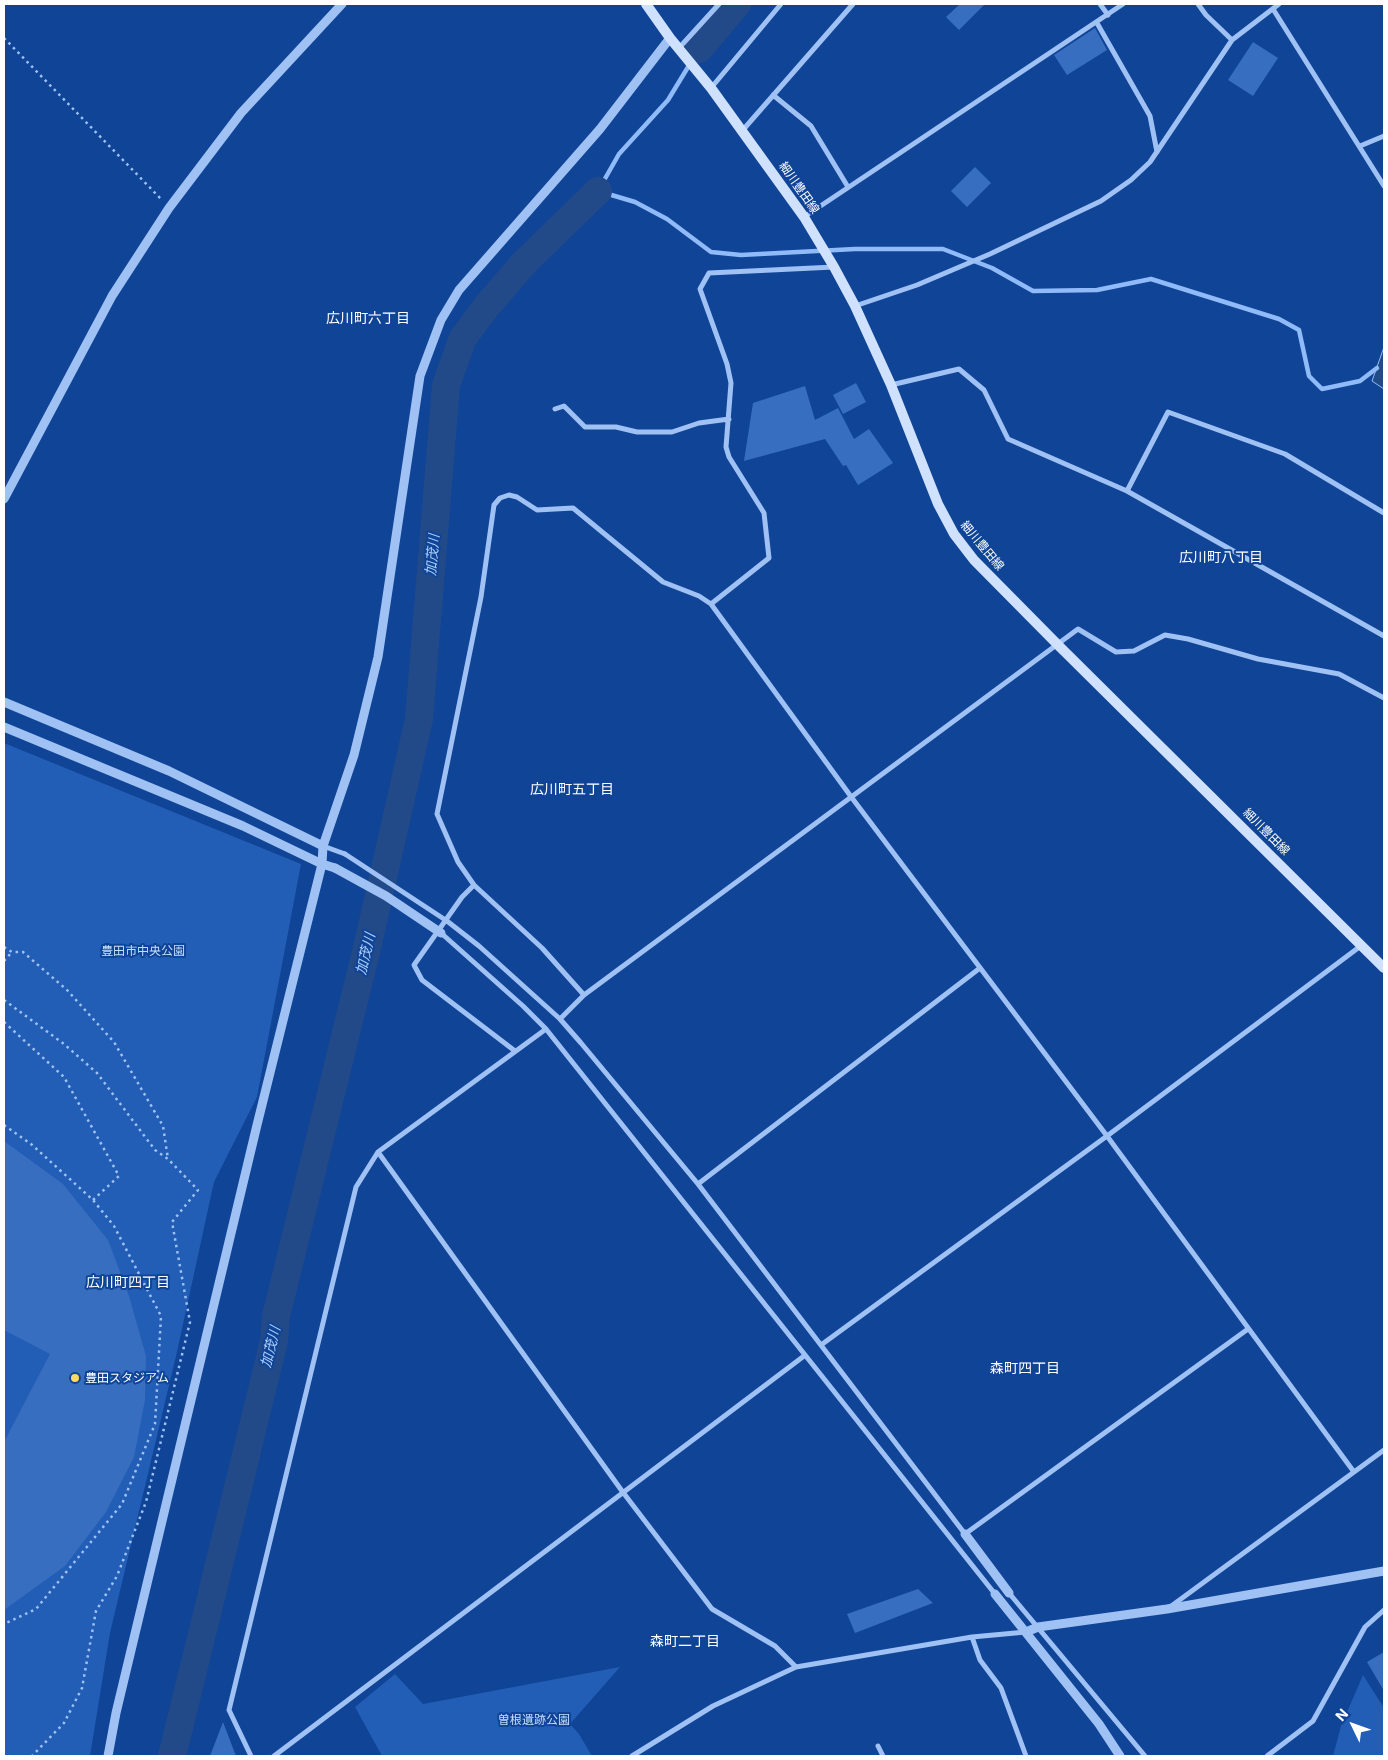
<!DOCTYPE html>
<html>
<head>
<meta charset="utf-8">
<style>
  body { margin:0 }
  #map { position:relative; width:1388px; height:1760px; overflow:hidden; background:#0f4497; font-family:Inter,sans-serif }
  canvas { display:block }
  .frame { position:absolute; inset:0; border:5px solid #fff; pointer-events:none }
  .north { position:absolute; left:1328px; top:1700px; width:50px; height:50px; -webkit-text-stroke:4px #0f4497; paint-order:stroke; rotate:312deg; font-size:14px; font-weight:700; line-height:20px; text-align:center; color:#fff }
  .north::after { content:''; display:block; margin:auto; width:18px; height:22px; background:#fff; clip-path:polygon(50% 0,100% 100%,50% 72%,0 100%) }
</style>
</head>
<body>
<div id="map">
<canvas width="1388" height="1760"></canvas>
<div class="frame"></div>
<div class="north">N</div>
</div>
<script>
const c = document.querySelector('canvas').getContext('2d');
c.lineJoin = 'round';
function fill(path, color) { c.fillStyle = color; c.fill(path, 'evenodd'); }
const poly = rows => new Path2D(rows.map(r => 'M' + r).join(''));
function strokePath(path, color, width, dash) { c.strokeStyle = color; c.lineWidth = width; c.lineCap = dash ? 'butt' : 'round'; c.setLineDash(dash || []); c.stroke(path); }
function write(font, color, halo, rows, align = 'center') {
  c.font = font + ' Inter,"Noto Sans JP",sans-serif'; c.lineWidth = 4; c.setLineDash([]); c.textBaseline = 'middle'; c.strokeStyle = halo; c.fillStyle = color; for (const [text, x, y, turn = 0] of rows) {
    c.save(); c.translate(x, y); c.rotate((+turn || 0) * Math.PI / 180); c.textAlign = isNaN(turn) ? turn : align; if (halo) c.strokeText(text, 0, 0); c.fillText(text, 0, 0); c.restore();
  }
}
fill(poly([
  [4,743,301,864,257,1097,214,1182,177,1352,110,1633,90,1756,4,1756],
  [620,1667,570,1724,579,1734,592,1756,382,1756,355,1707,395,1674,423,1704],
  [1363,1675,1384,1708,1384,1756,1333,1756,1341,1726]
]), '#225db6');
const water = poly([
  [1384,347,1384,389,1372,381,1384,347]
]);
fill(water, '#234a88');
strokePath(water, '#90bbf8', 1);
strokePath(poly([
  [699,49,668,100,619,154,598,191,635,202,667,219,711,252,741,255,855,249,943,249,992,268,1033,291,1097,290,1151,279,1279,319,1299,330,1309,376,1322,389,1360,381,1377,368]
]), '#90bbf8', 4.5);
strokePath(poly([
  [699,49,737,4],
  [172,1756,274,1341,276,1316,367,948,419,719,446,385,463,338,486,307,524,263,598,191]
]), '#234a88', 28);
fill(poly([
  [960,4,985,4,959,30,946,17],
  [1095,28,1107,50,1067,75,1054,55],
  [1253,42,1278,58,1253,96,1228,80],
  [975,167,991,183,967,207,951,191],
  [856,383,866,402,843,414,833,395],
  [805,386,815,420,838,408,854,439,869,429,893,463,858,485,846,465,843,466,825,439,744,461,753,403],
  [4,1141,63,1184,108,1240,129,1296,146,1356,145,1400,134,1457,106,1512,65,1566,4,1610,4,1442,50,1354,4,1330],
  [918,1589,933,1603,855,1633,847,1614],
  [1384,1652,1384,1691,1367,1662],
  [223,1722,236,1756,210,1756]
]), '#386ebf');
strokePath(poly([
  [4,38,161,199],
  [4,947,12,952,23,952,67,990,114,1042,163,1126,168,1159],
  [4,961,12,952],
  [4,1000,64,1044,97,1073,155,1150,168,1159,198,1190,172,1222,190,1322,146,1502,117,1576,96,1611,82,1688,64,1723,32,1756],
  [4,1022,64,1077,119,1176,93,1200],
  [4,1125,31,1144,93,1200,114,1226,161,1316,155,1424,122,1504,36,1609,4,1624]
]), '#9fc1f4', 2.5, [2.5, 4]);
strokePath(poly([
  [1100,4,1108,15],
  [1198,4,1206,15,1232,40],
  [1273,9,1384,186],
  [1097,23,1150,116,1157,152],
  [679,48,719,4],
  [711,88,781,4],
  [773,95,811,126,848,187],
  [742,131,853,4],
  [1360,146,1384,136],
  [804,217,1123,4],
  [834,267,709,273,700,289,727,364,731,383,726,447,729,457,764,513,769,558,711,604,852,798,1107,1136,1354,1472],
  [855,306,917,285,990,254,1101,201,1131,180,1150,162,1232,40,1279,4],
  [891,385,959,369,984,390,1008,439,1127,491,1384,636],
  [555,409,564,406,585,427,616,427,637,432,672,432,699,423,729,419],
  [1127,491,1168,412,1285,454,1384,513],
  [323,846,345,854],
  [474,885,458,862,437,814,481,597,494,505,500,498,509,495,517,497,537,510,573,508,663,582,699,596,711,604],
  [447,921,479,946,560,1019,581,1043,698,1184,965,1534,1248,1329],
  [441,933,523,1006,546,1029,995,1594],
  [560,1019,584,995,1078,629,1116,652,1134,651,1165,635,1188,639,1258,659,1339,674,1384,698],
  [515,1051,422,980,414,965,462,897,474,885,542,948,584,995],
  [378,1152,622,1491,712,1609,775,1646,796,1667],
  [698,1184,980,968],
  [821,1345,1107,1136,1362,945],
  [1009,1593,1145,1756],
  [1170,1607,1384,1450],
  [972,1637,980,1660,1001,1688,1026,1756],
  [878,1746,883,1756],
  [251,1756,229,1710,356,1187,378,1152,546,1029],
  [274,1756,804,1356],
  [632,1756,713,1706,796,1667,972,1637,1026,1632],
  [1267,1756,1313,1721,1365,1627,1384,1610]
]), '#9fc1f4', 5);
strokePath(poly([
  [4,499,112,296,169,208,241,113,342,4],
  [4,702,169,771,323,846],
  [4,727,243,826,322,864,335,868],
  [965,1534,1009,1593],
  [995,1594,1099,1724,1120,1756],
  [1026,1632,1038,1627,1167,1609,1384,1571],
  [108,1756,116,1713,257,1125,322,864,323,846,354,755,378,657,420,376,441,320,459,290,600,129,670,38]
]), '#9fc1f4', 9);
strokePath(poly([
  [646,4,670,38,711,88,804,217,834,267,855,306,891,385,938,504,954,534,974,560,1058,645,1384,968]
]), '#cfe1fd', 10);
strokePath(poly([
  [345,854,447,921]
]), '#9fc1f4', 5);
strokePath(poly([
  [335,868,386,896,441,933]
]), '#9fc1f4', 9);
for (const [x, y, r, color] of [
  [75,1378,5,"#ffda62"]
]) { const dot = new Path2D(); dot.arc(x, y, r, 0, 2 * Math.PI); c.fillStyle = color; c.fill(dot); strokePath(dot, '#0f4497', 2); }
write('12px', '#fff', '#0f4497', [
  ["細川豊田線",799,188,55],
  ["細川豊田線",982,546,50],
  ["細川豊田線",1266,832,45]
]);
write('12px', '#c7ddfe', '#0f4497', [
  ["豊田市中央公園",143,951],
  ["曽根遺跡公園",534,1720]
]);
write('12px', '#fff', '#0f4497', [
  ["豊田スタジアム",85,1378]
], 'left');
write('14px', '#fff', '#0f4497', [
  ["広川町六丁目",368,319],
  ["広川町八丁目",1221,558],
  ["広川町五丁目",572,790],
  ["広川町四丁目",128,1283],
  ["森町四丁目",1025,1369],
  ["森町二丁目",685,1642]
]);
write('italic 14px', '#abccfb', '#0f4497', [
  ["加茂川",433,555,-85],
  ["加茂川",366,954,-77],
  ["加茂川",271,1347,-76]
]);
</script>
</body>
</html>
